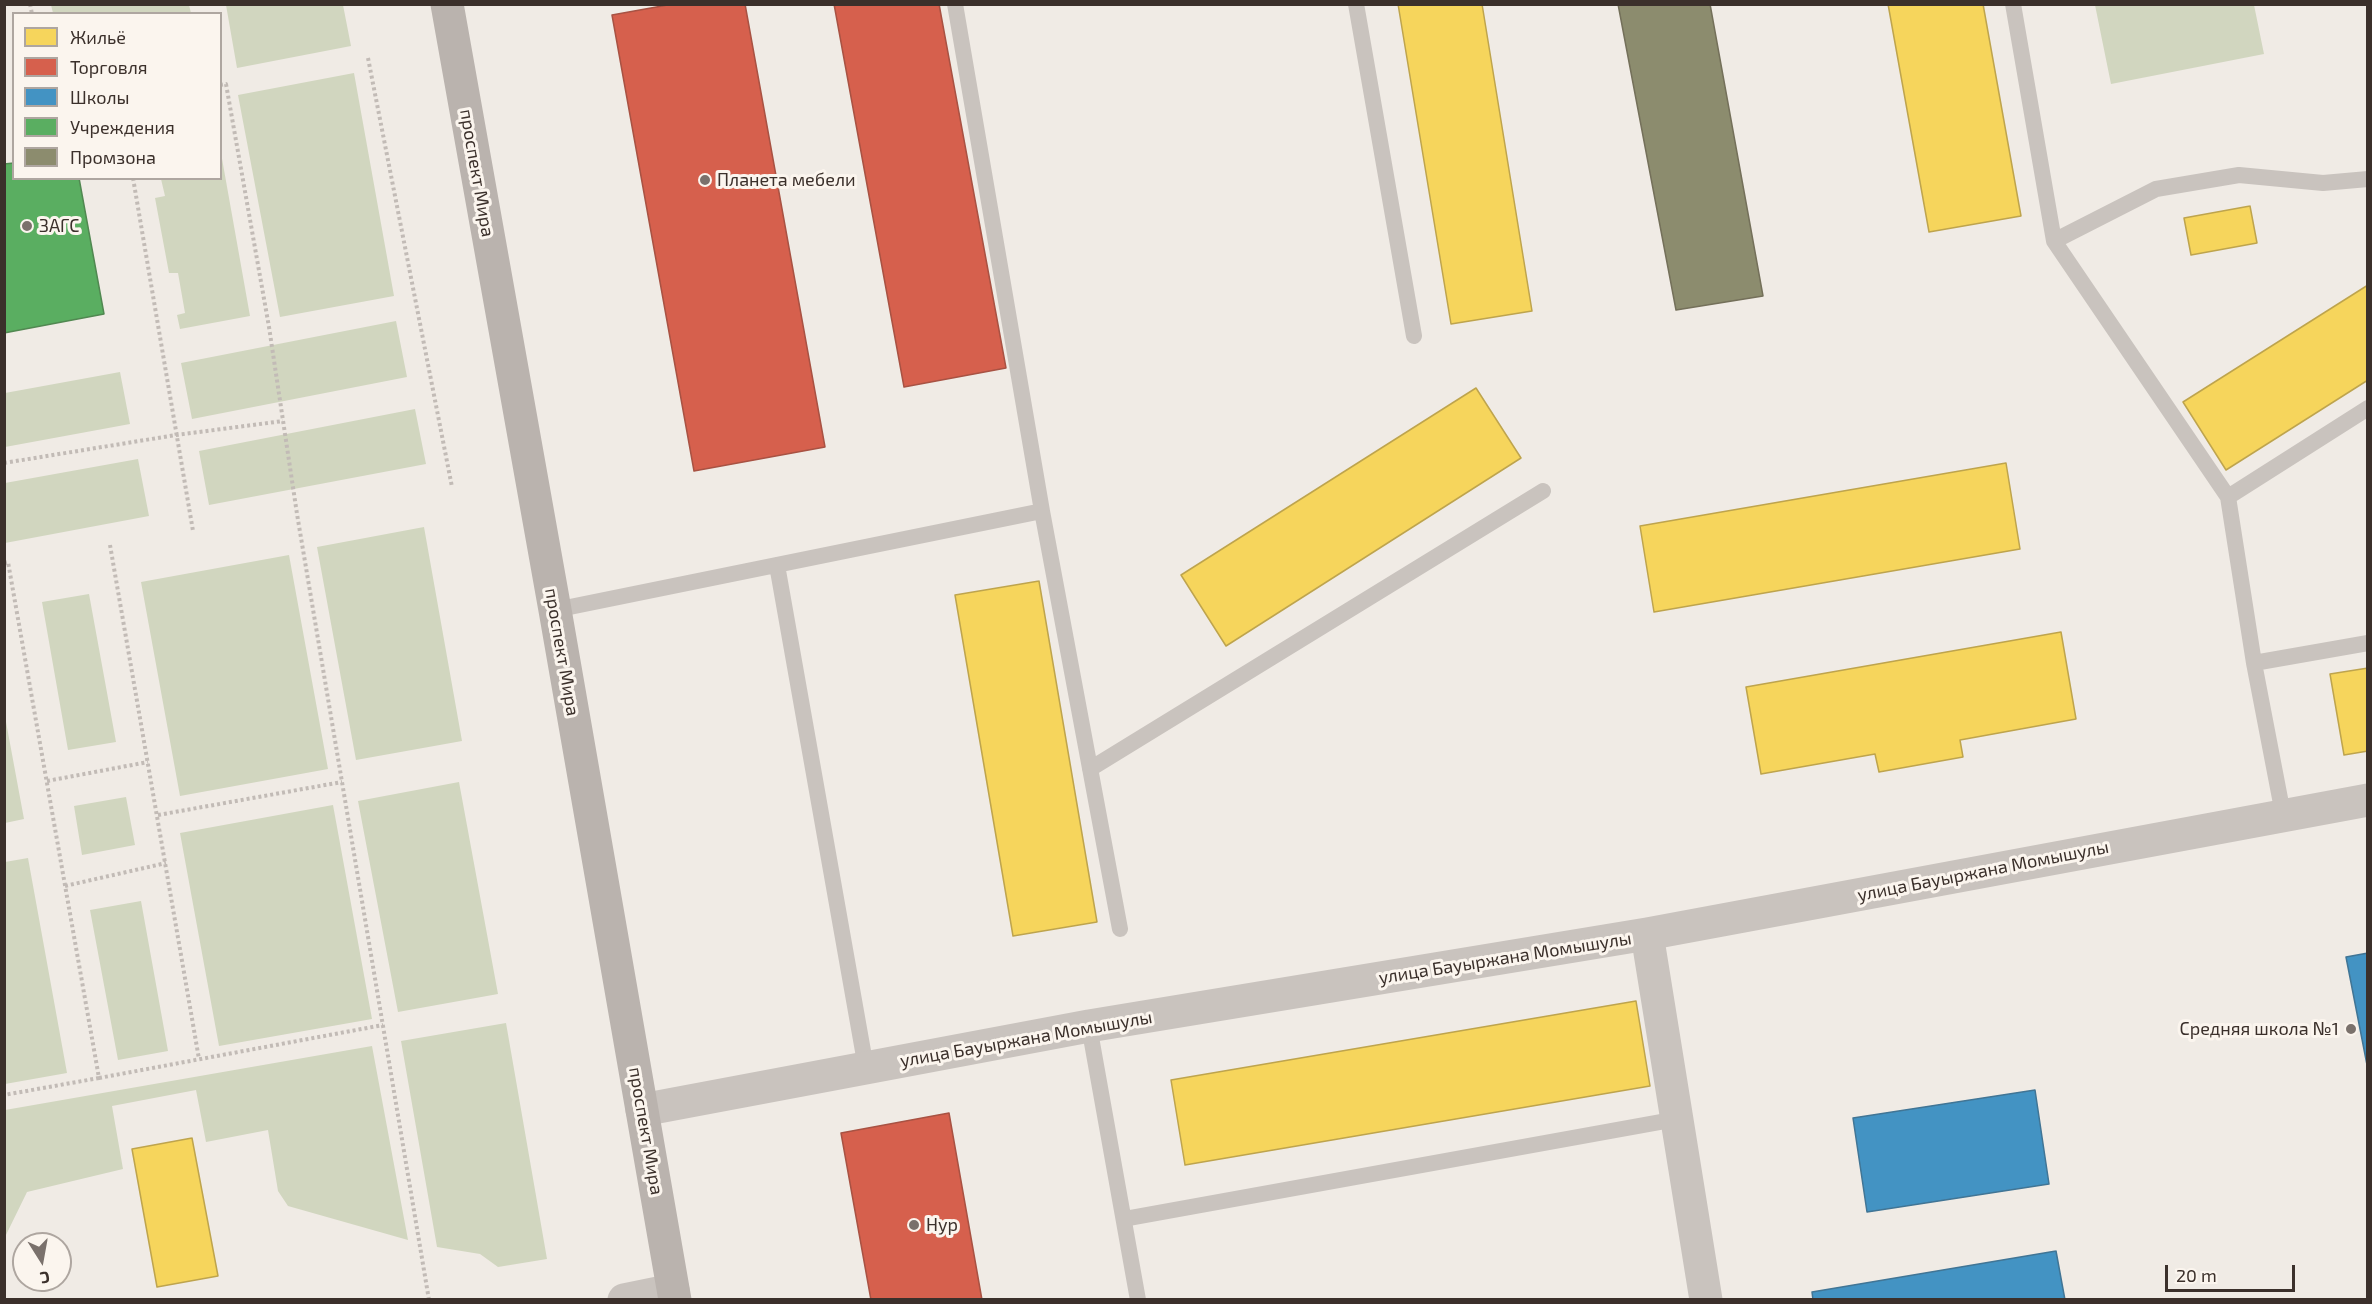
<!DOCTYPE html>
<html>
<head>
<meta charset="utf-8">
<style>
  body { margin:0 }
  #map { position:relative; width:2372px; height:1304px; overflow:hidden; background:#f0ebe5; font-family:"Exo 2",sans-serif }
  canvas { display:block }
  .frame { position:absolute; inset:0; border:6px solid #3b302b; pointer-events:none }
  .legend { position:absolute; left:12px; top:12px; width:210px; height:168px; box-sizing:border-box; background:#fbf5ee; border:2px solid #aea6a0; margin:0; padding:8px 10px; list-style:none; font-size:18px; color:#3b302b }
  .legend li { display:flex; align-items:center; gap:12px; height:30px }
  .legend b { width:30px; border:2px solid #aea6a0 }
  .north { position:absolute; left:12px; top:1232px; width:60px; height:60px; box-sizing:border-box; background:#fbf5ee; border:2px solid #aea6a0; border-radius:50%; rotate:169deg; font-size:16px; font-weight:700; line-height:24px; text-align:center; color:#3b302b }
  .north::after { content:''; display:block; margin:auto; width:21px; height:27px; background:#7a716c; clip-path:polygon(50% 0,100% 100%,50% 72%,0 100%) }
  .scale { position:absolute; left:2165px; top:1265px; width:130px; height:27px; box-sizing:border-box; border:3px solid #3b302b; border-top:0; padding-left:8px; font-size:18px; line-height:21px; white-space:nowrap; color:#3b302b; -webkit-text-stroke:4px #fbf5ee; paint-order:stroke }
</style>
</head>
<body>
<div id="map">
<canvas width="2372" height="1304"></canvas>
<div class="frame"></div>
<ul class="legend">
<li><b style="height:16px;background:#f6d55c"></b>Жильё</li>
<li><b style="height:16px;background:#d6604d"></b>Торговля</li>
<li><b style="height:16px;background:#4393c3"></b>Школы</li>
<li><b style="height:16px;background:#5aae61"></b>Учреждения</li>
<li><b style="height:16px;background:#8c8c6e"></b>Промзона</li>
</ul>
<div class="north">С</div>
<div class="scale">20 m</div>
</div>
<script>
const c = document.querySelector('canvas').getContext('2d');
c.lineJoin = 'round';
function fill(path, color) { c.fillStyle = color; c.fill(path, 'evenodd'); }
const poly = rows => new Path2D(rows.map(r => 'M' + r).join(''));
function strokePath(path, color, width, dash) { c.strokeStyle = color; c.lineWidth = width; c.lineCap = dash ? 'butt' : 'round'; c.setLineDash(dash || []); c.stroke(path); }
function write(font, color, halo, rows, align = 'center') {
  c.font = font + ' "Exo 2",sans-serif'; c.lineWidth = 6; c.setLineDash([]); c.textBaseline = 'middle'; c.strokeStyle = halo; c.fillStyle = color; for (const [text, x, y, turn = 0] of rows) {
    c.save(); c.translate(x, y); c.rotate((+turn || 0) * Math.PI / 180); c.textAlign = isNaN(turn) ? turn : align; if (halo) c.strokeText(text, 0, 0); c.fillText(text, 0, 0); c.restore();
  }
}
fill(poly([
  [51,5,189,5,191,13,53,13],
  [226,5,343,5,351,46,237,68],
  [2095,5,2254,5,2264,54,2111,84],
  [354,73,394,296,280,317,238,95],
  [221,153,250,316,180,329,177,315,185,313,178,273,169,273,155,198,165,196,161,179,220,178],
  [396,321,407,377,192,419,181,363],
  [120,372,130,424,5,447,5,393],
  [415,409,426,464,209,505,199,451],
  [138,459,149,516,5,543,5,483],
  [424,527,462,741,356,760,317,547],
  [289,555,328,769,180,796,141,582],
  [89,594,116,742,68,750,42,602],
  [4,711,24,819,5,823,4,823],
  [459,782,498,994,398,1012,358,801],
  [126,797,135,845,82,855,74,806],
  [333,805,372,1019,219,1046,180,833],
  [28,858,67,1073,5,1084,5,862],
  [141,901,168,1051,118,1060,90,910],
  [506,1023,547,1259,498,1267,480,1254,437,1247,401,1041],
  [372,1046,408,1240,288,1206,278,1191,268,1130,206,1142,196,1090,112,1106,123,1169,27,1192,5,1237,5,1110]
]), '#d1d6bf');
const homes = poly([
  [1398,4,1482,4,1532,311,1451,324,1398,4],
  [1888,4,1983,4,2021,216,1929,232,1888,4],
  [2250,206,2257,243,2191,255,2184,218,2250,206],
  [2368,285,2368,380,2226,470,2183,402,2368,285],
  [1476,388,1521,458,1226,646,1181,575,1476,388],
  [2006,463,2020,549,1654,612,1640,526,2006,463],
  [1039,581,1097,922,1013,936,955,595,1039,581],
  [2061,632,2076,719,1960,740,1963,757,1879,772,1875,754,1761,774,1746,687,2061,632],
  [2368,668,2368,751,2344,755,2330,674,2368,668],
  [1636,1001,1650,1086,1185,1165,1171,1080,1636,1001],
  [192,1138,218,1276,157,1287,132,1149,192,1138]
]);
fill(homes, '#f6d55c');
strokePath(homes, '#bea44d', 1.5);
const shops = poly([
  [673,4,745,4,825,447,694,471,612,15,673,4],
  [834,4,939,4,1006,368,904,387,834,4],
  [949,1113,982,1300,871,1300,841,1133,949,1113]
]);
fill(shops, '#d6604d');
strokePath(shops, '#a85243', 1.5);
const schools = poly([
  [2368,953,2368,1070,2346,957,2368,953],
  [2035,1090,2049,1184,1867,1212,1853,1118,2035,1090],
  [2056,1251,2065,1300,1813,1300,1812,1292,2056,1251]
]);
fill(schools, '#4393c3');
strokePath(schools, '#417595', 1.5);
const public = poly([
  [14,163,14,178,79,178,104,314,4,333,4,164,14,163]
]);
fill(public, '#5aae61');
strokePath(public, '#518851', 1.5);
const industry = poly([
  [1618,4,1710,4,1763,296,1676,310,1618,4]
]);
fill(industry, '#8c8c6e');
strokePath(industry, '#74705a', 1.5);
strokePath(poly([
  [30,4,32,14],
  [368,58,452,487],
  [220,85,226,84,269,327,297,514,429,1300],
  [133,178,193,531],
  [4,463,176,435,283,421],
  [110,545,199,1059],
  [4,563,8,562,99,1078,4,1095],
  [47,781,148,762],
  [158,815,342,782],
  [65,886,166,863],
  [99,1078,383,1025]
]), '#c2bbb6', 4, [3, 3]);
strokePath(poly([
  [955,4,1042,511,1120,929],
  [1356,4,1414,336],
  [2013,4,2054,241,2228,497,2368,408],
  [2054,241,2156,189,2239,175,2323,183,2368,179],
  [2228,497,2254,663,2283,814],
  [777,565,866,1068],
  [555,610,1042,511],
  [2254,663,2368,643],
  [1090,769,1543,491],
  [1089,1026,1138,1300],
  [1124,1219,1677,1119]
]), '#c9c3be', 16);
strokePath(poly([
  [1647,934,1706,1300],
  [642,1110,1089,1026,1647,934,2368,800],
  [624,1300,673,1290]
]), '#c9c3be', 33);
strokePath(poly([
  [447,4,555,610,675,1300]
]), '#bab3ae', 33);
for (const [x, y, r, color] of [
  [705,180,6,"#7a716c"],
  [27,226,6,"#7a716c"],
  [2351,1029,6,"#7a716c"],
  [914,1225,6,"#7a716c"]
]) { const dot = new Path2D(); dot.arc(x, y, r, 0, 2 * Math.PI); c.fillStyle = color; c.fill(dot); strokePath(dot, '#fbf5ee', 2); }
write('18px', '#3b302b', '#fbf5ee', [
  ["проспект Мира",477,173,80],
  ["проспект Мира",562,652,80],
  ["улица Бауыржана Момышулы",1983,871,-11],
  ["улица Бауыржана Момышулы",1505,958,-9],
  ["улица Бауыржана Момышулы",1026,1039,-10],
  ["проспект Мира",646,1131,80]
]);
write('18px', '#3b302b', '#fbf5ee', [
  ["Планета мебели",717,180],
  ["ЗАГС",39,226],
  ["Средняя школа №1",2339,1029,"right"],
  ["Нур",926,1225]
], 'left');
</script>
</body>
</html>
